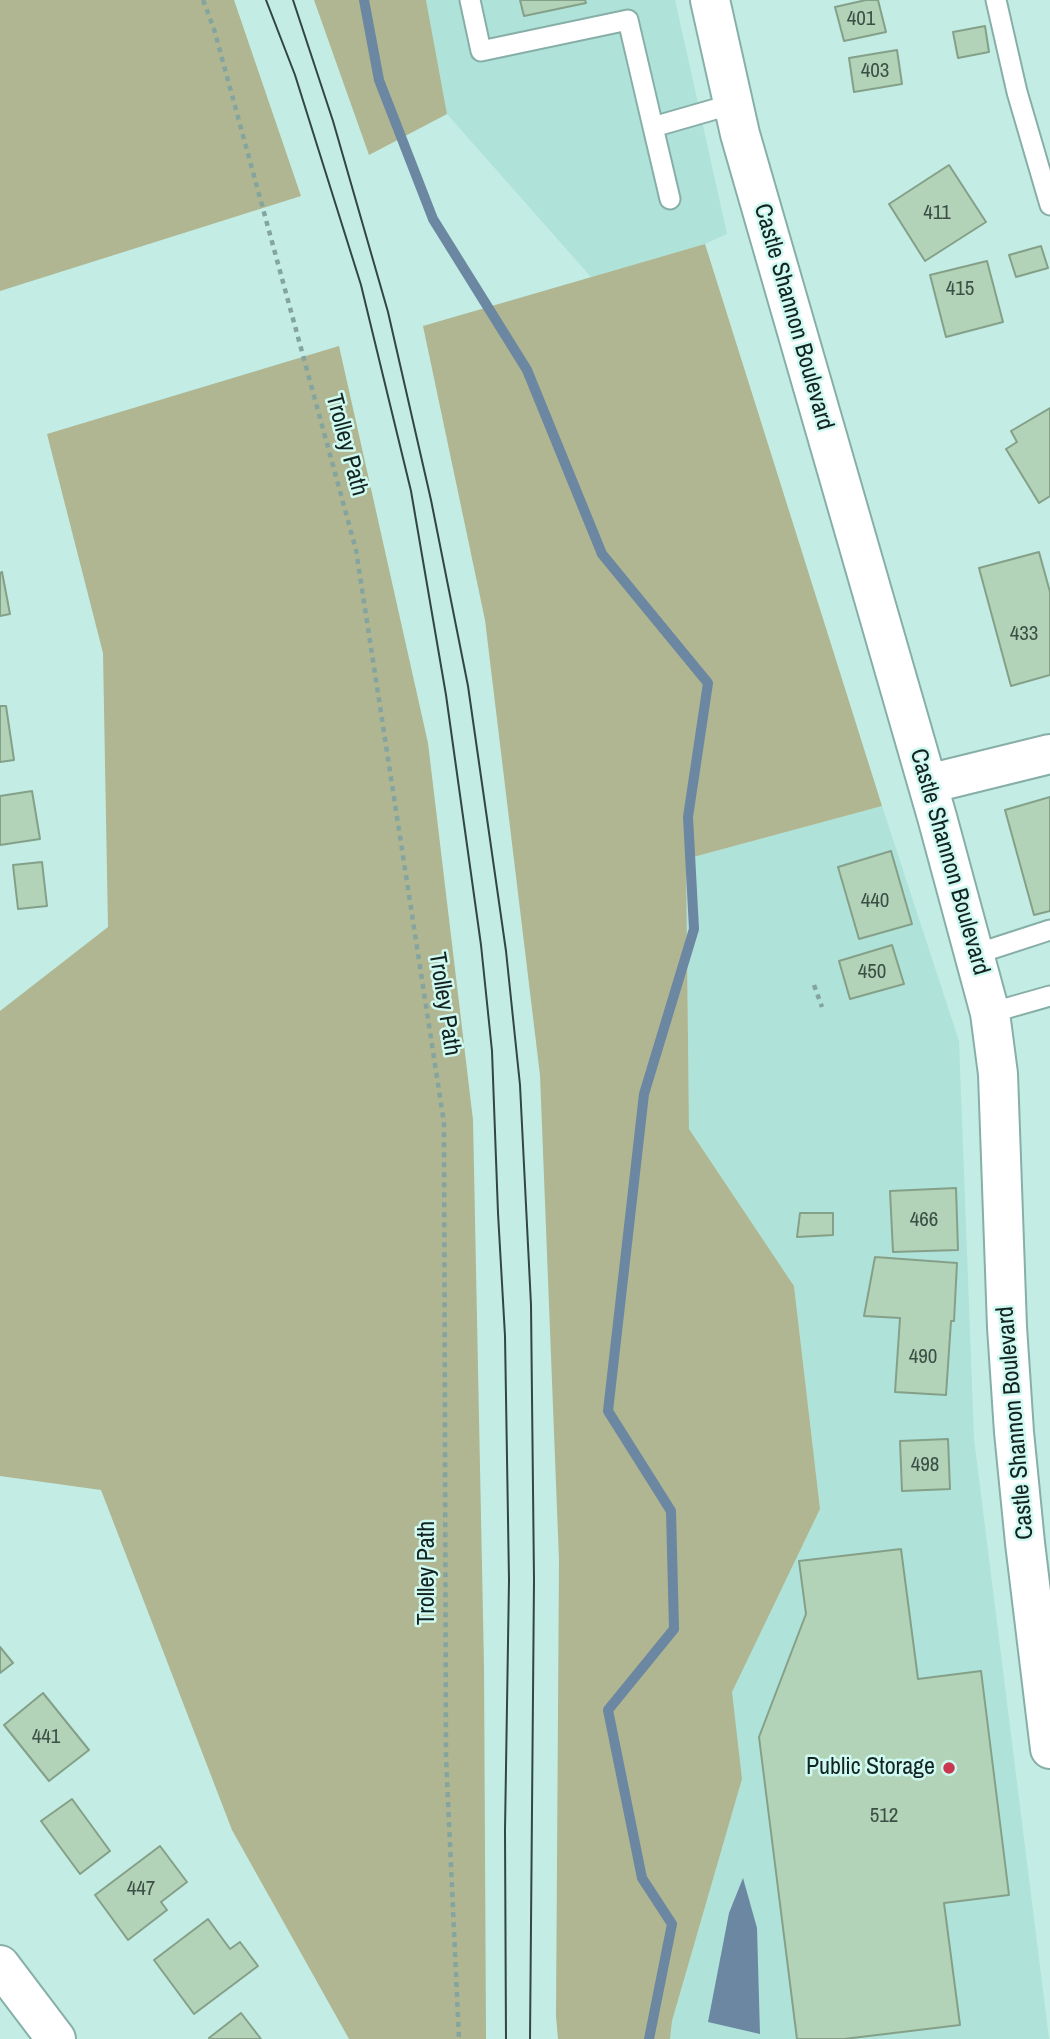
<!DOCTYPE html>
<html>
<head>
<meta charset="utf-8">
<style>
  body { margin:0 }
  canvas { display:block; background:#c2ece4 }
</style>
</head>
<body>
<canvas width="1050" height="2039"></canvas>
<script>
const c = document.querySelector('canvas').getContext('2d');
c.lineJoin = 'round';
function fill(path, color) { c.fillStyle = color; c.fill(path, 'evenodd'); }
const poly = rows => new Path2D(rows.map(r => 'M' + r).join(''));
function strokePath(path, color, width, dash) { c.strokeStyle = color; c.lineWidth = width; c.lineCap = dash ? 'butt' : 'round'; c.setLineDash(dash || []); c.stroke(path); }
function write(font, color, halo, rows, align = 'center') {
  c.font = font + ' "Archivo Narrow",sans-serif'; c.lineWidth = 5; c.setLineDash([]); c.textBaseline = 'middle'; c.strokeStyle = halo; c.fillStyle = color; for (const [text, x, y, turn = 0] of rows) {
    c.save(); c.translate(x, y); c.rotate((+turn || 0) * Math.PI / 180); c.textAlign = isNaN(turn) ? turn : align; if (halo) c.strokeText(text, 0, 0); c.fillText(text, 0, 0); c.restore();
  }
}
fill(poly([
  [426,0,675,0,727,234,705,244,591,277,447,114],
  [882,806,959,1041,974,1439,1049,2039,670,2039,672,2021,742,1779,731,1693,820,1509,794,1286,689,1129,686,859]
]), '#afe2d9');
fill(poly([
  [0,0,234,0,301,196,0,291],
  [314,0,426,0,447,114,369,155],
  [705,244,882,806,686,859,689,1129,794,1286,820,1509,732,1692,742,1779,672,2021,670,2039,558,2039,556,2016,559,1560,540,1075,485,620,423,326],
  [339,346,428,743,473,1120,484,1666,486,2039,349,2039,232,1830,101,1490,0,1476,0,1011,108,927,103,653,47,434]
]), '#afb691');
fill(poly([
  [743,1878,757,1928,760,2034,708,2022,729,1913]
]), '#6c87a2');
strokePath(poly([
  [364,0,379,80,433,219,527,370,602,554,708,683,688,817,694,929,644,1094,608,1411,671,1511,674,1629,608,1710,642,1878,672,1924,649,2039]
]), '#6c87a2', 10);
const building = poly([
  [520,0,585,0,586,3,524,16,520,0],
  [866,0,878,0,886,32,844,41,835,7,866,0],
  [985,26,989,52,958,58,953,32,985,26],
  [897,50,902,84,854,92,849,58,897,50],
  [949,165,986,222,925,261,889,204,949,165],
  [1041,246,1048,268,1016,277,1009,255,1041,246],
  [987,261,1003,322,946,337,930,275,987,261],
  [1050,408,1050,496,1039,503,1006,449,1017,442,1011,431,1050,408],
  [1039,552,1050,592,1050,675,1011,686,979,568,1039,552],
  [2,572,10,614,0,616,0,573,2,572],
  [0,706,6,706,14,760,0,762,0,706],
  [32,791,40,839,0,845,0,796,32,791],
  [1050,797,1050,911,1034,915,1005,810,1050,797],
  [891,851,912,924,859,939,838,867,891,851],
  [42,862,47,906,18,909,13,865,42,862],
  [892,945,904,984,850,999,839,961,892,945],
  [956,1188,958,1250,893,1252,890,1191,956,1188],
  [800,1213,833,1213,833,1235,797,1237,800,1213],
  [875,1257,957,1263,954,1321,951,1321,946,1395,895,1392,900,1318,864,1316,875,1257],
  [948,1439,950,1489,902,1491,900,1441,948,1439],
  [901,1549,918,1679,981,1671,1009,1895,944,1903,960,2025,844,2039,797,2039,759,1737,806,1614,799,1561,901,1549],
  [0,1647,13,1663,0,1673,0,1647],
  [43,1693,89,1750,49,1781,4,1725,43,1693],
  [72,1799,110,1851,80,1874,41,1821,72,1799],
  [160,1846,187,1882,161,1902,167,1910,128,1940,95,1895,160,1846],
  [208,1919,230,1949,240,1942,258,1966,194,2014,154,1960,208,1919],
  [241,2013,261,2039,210,2039,209,2038,241,2013]
]);
fill(building, '#b2d3b7');
strokePath(building, '#85a089', 2);
const lane = poly([
  [470,0,481,51,628,20,653,127,733,104],
  [996,0,1017,92,1050,205],
  [653,127,670,199],
  [976,954,1050,930],
  [990,1013,1050,996]
]);
const street = poly([
  [928,784,1050,754],
  [0,1965,56,2039]
]);
const secondary = poly([
  [710,0,740,134,937,817,990,1013,998,1074,1007,1327,1014,1432,1025,1543,1050,1749]
]);
strokePath(lane, '#87afa8', 23);
strokePath(street, '#87afa8', 42);
strokePath(secondary, '#87afa8', 42);
strokePath(poly([
  [203,0,214,29,356,550,444,1123,446,1757,459,2039],
  [814,985,822,1007]
]), '#84a59f', 4.5, [5, 5]);
strokePath(lane, '#fff', 19);
strokePath(street, '#fff', 38);
strokePath(secondary, '#fff', 38);
strokePath(poly([
  [266,0,295,75,361,285,411,491,446,695,481,945,492,1051,498,1213,505,1336,509,1580,505,1830,506,2039],
  [293,0,333,121,388,312,431,500,468,686,506,951,520,1085,531,1305,534,1580,530,2039]
]), '#324642', 2);
for (const [x, y, r, color] of [
  [949,1768,7,"#c93850"]
]) { const dot = new Path2D(); dot.arc(x, y, r, 0, 2 * Math.PI); c.fillStyle = color; c.fill(dot); strokePath(dot, '#cff9f1', 2.5); }
write('21px', '#3b4f46', null, [
  ["401",861,19],
  ["403",875,71],
  ["411",937,213],
  ["415",960,289],
  ["433",1024,634],
  ["440",875,901],
  ["450",872,972],
  ["466",924,1220],
  ["490",923,1357],
  ["498",925,1465],
  ["441",46,1737],
  ["512",884,1816],
  ["447",141,1889]
]);
write('24px', '#132320', '#cff9f1', [
  ["Castle Shannon Boulevard",793,317,74],
  ["Trolley Path",346,445,75],
  ["Castle Shannon Boulevard",949,862,74],
  ["Trolley Path",444,1004,81],
  ["Castle Shannon Boulevard",1016,1423,-95],
  ["Trolley Path",428,1573,-90]
]);
write('24px', '#132320', '#cff9f1', [
  ["Public Storage",935,1768]
], 'right');
</script>
</body>
</html>
